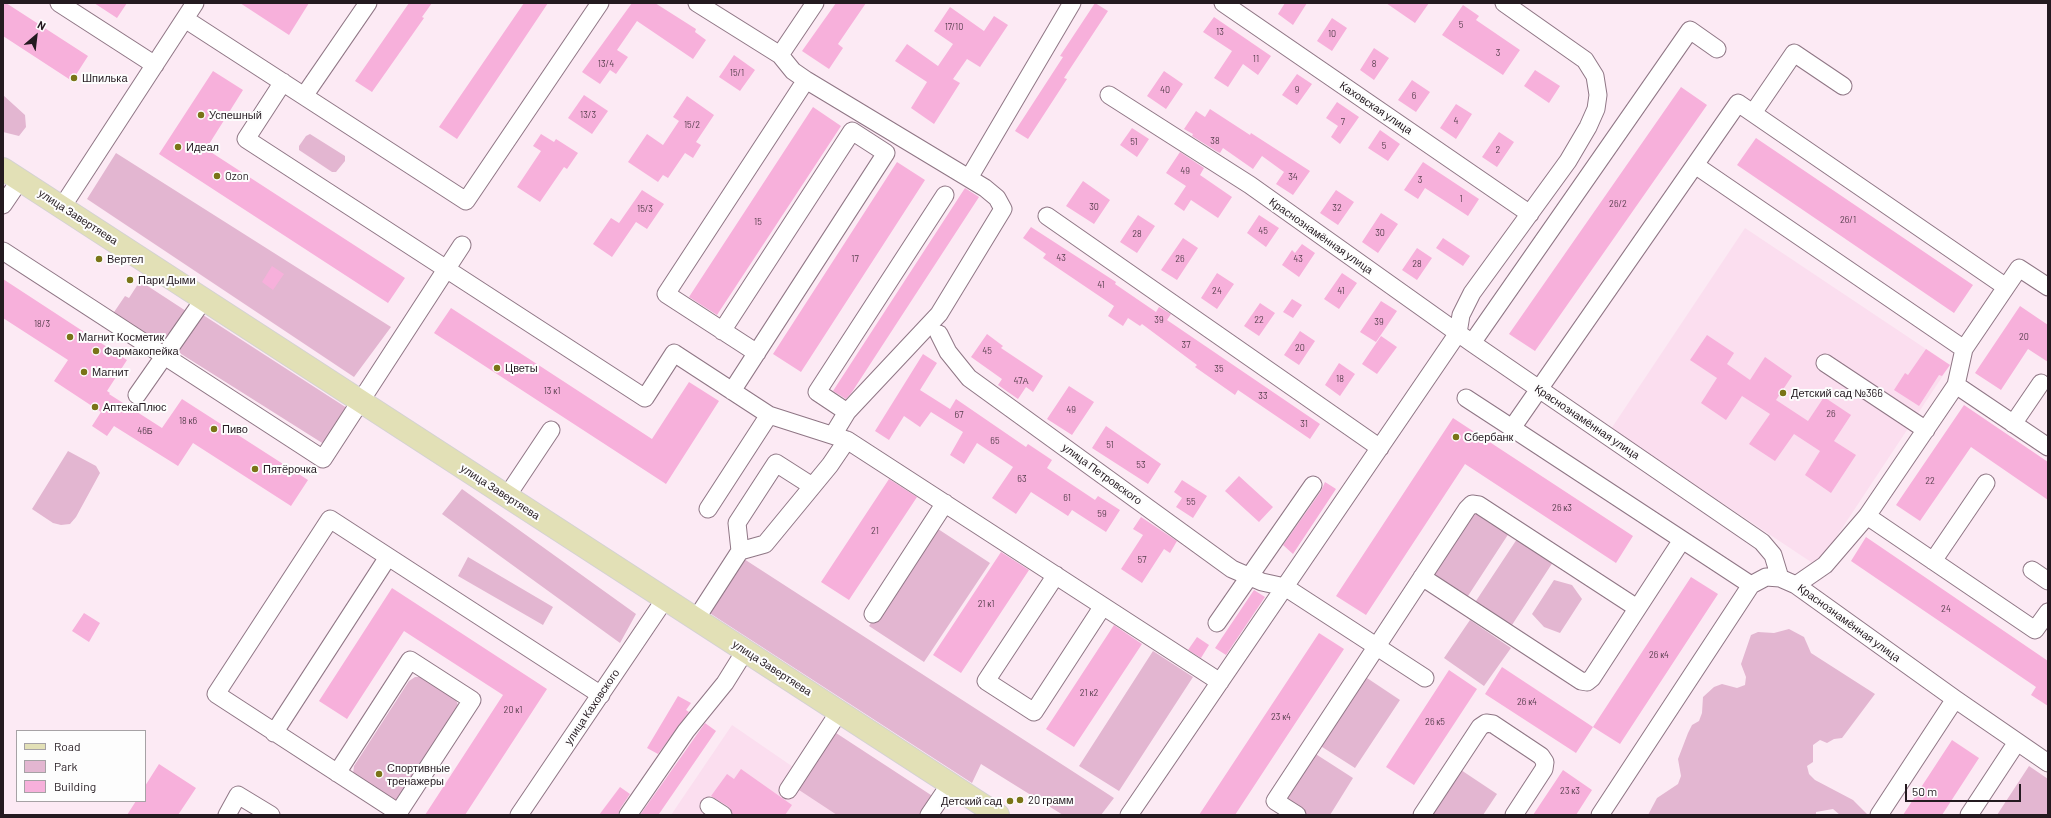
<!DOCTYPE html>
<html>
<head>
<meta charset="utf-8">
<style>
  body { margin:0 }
  #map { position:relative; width:2051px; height:818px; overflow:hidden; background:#fceaf4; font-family:Barlow,sans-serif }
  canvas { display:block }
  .frame { position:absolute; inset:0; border:4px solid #241a20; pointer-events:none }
  .legend { position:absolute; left:16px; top:730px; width:130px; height:72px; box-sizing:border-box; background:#fdfdfd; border:1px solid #a6a2a5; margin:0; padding:5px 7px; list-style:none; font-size:12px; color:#241a20 }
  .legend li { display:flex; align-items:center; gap:8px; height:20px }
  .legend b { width:20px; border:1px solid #a6a2a5 }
  .north { position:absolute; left:16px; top:16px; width:40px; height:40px; -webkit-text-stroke:3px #fdfdfd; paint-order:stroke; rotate:28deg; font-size:11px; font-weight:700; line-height:16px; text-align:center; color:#241a20 }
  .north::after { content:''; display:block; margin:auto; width:14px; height:18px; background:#241a20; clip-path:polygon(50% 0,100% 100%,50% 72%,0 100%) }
  .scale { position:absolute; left:1905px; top:784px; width:116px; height:18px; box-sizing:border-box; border:2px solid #241a20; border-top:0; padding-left:5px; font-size:12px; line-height:14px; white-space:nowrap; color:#241a20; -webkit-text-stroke:3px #fdfdfd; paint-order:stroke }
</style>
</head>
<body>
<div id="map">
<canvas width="2051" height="818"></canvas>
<div class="frame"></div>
<ul class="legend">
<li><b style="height:5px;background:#e2e0b6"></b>Road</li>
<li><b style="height:11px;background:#e3b6d1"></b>Park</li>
<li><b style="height:11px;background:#f7b0db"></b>Building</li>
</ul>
<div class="north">N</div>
<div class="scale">50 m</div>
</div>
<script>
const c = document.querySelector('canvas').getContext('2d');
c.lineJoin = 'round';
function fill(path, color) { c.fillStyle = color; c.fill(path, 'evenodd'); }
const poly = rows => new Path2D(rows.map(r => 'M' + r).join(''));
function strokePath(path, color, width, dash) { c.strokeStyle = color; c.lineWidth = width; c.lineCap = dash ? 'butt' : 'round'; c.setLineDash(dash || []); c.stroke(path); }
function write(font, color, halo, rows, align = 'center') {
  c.font = font + ' Barlow,sans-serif'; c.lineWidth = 4; c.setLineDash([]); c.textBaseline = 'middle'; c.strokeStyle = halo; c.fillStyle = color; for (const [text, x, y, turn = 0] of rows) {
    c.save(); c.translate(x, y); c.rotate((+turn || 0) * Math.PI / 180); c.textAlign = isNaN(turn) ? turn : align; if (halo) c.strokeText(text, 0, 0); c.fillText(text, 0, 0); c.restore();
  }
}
fill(poly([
  [1745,228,1950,365,1817,566,1611,429],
  [732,725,863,815,671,815]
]), '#fbdeef');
fill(poly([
  [3,95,25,115,26,127,19,136,3,132],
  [310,134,345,156,345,161,336,172,332,172,299,150,299,146,306,136],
  [116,153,391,327,354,377,87,199],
  [140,281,186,311,159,350,110,318,125,296,129,298],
  [200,313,350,410,327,446,178,352],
  [68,451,96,466,100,473,76,517,70,524,61,525,53,523,32,509],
  [462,489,636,614,620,643,442,514],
  [1475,507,1511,530,1466,599,1430,575],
  [935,527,990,563,924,662,869,626],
  [1519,536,1555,559,1510,628,1474,604],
  [468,557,553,607,543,625,458,576],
  [744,559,1114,798,1101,815,1063,815,981,764,972,783,708,612],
  [1554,580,1572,585,1582,599,1560,633,1544,627,1532,614],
  [1470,620,1511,648,1484,686,1444,658],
  [1789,629,1804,637,1811,653,1875,694,1842,738,1834,739,1827,743,1820,740,1813,745,1813,762,1807,766,1809,774,1815,780,1853,800,1868,815,1840,815,1833,809,1816,812,1816,815,1648,815,1657,798,1678,784,1681,776,1678,759,1688,733,1692,725,1699,721,1702,713,1703,697,1714,687,1722,684,1737,688,1745,685,1746,677,1741,664,1751,635,1758,632,1774,633],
  [1153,651,1193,677,1119,791,1079,766],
  [1364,676,1400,700,1355,768,1319,745],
  [415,677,422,677,456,700,458,705,457,712,402,797,395,800,353,774,354,766,409,681],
  [833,731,934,797,922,815,837,815,796,788],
  [1311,751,1353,778,1330,815,1303,815,1279,800],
  [2029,766,2048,779,2048,815,1997,815],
  [1461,770,1497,794,1483,815,1431,815]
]), '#e3b6d1');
fill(poly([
  [3,3,6,3,88,56,72,81,3,36],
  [94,3,127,3,117,18],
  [240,3,309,3,289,35],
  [409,3,432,3,422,17,424,18,372,92,355,81],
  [524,3,548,3,457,139,439,127],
  [632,3,655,3,696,29,695,32,706,40,693,59,637,21,617,50,628,57,616,74,610,70,600,84,582,72],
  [836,3,866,3,838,44,843,48,829,69,802,51],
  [1095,3,1108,11,1064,78,1067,79,1028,139,1015,131,1063,57,1060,56],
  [1285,3,1307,3,1293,25,1278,14],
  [1386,3,1429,3,1415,23],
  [1463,5,1479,16,1476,20,1520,50,1503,75,1442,35],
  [950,7,984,31,994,16,1008,25,980,67,967,59,953,79,960,83,934,124,911,108,927,82,895,61,907,44,938,66,953,44,934,31],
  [1214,17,1271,56,1258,75,1243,64,1228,87,1214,78,1232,51,1203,32],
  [1332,18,1347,28,1332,51,1317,41],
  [1374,48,1389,58,1374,80,1360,70],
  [734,55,755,70,740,91,719,77],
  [1535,70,1560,86,1549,103,1524,86],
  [213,71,243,90,206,149,405,278,388,303,159,154],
  [1164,71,1183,84,1166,109,1147,96],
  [1297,74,1312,84,1297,105,1282,95],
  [1412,80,1430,92,1416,112,1398,100],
  [1681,87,1707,105,1535,351,1509,334],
  [584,95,608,111,592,134,568,118],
  [687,96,714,115,696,142,701,145,693,158,685,153,668,178,663,175,658,182,628,162,647,134,663,145,679,121,673,117],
  [1337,102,1359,117,1340,144,1331,137,1338,126,1326,118],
  [1456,104,1472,114,1456,139,1440,128],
  [813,107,841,126,717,315,689,297],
  [1210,109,1250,135,1251,133,1310,171,1293,195,1276,184,1284,172,1262,156,1253,169,1223,148,1220,153,1216,151,1192,136,1193,134,1184,129,1196,111,1205,117],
  [1132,128,1149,139,1137,157,1120,145],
  [1380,130,1400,144,1388,161,1368,148],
  [1499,132,1514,142,1497,167,1482,157],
  [541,134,554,142,556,139,578,153,567,169,564,167,540,202,517,187,541,151,533,146],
  [1756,138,1973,285,1954,313,1737,165],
  [1180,152,1204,168,1200,175,1232,197,1218,218,1191,200,1184,211,1174,204,1186,186,1166,173],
  [897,162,925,180,801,372,773,354],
  [1423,162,1479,199,1468,216,1425,188,1418,199,1404,190],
  [1083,181,1110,200,1094,224,1066,206],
  [965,188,979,197,852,392,846,399,833,391],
  [642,190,664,204,647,229,636,222,612,257,593,244,611,218,619,223],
  [1336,190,1354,202,1338,225,1320,213],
  [1381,213,1398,224,1378,253,1362,242],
  [1138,215,1155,226,1137,253,1120,242],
  [1259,215,1279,228,1266,247,1247,233],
  [1031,227,1116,282,1115,284,1156,312,1159,307,1171,314,1167,320,1320,424,1310,439,1238,390,1235,395,1195,367,1197,365,1142,324,1140,326,1128,318,1123,326,1108,316,1114,306,1043,258,1046,254,1023,238],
  [1183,238,1198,248,1177,280,1161,270],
  [1443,238,1470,256,1463,266,1436,248],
  [1302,244,1315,253,1299,277,1282,265,1292,250,1295,253],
  [1417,248,1432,258,1417,280,1402,270],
  [272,266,284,274,273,290,262,282],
  [1217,273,1234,284,1217,309,1201,298],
  [1342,273,1357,283,1339,309,1324,299],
  [3,279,127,360,107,391,110,393,109,394,162,428,182,399,308,480,291,506,193,443,178,466,114,426,107,436,92,426,101,412,54,381,68,360,3,318],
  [1292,299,1302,305,1293,318,1283,312],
  [1381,301,1397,311,1376,342,1360,332],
  [1260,303,1275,313,1259,336,1244,326],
  [2020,306,2048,325,2048,362,2028,349,2001,390,1975,373],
  [451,308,652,439,689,382,719,401,666,484,434,333],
  [1300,331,1315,341,1299,365,1284,355],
  [987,334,1003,346,1001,348,1043,376,1033,392,1026,387,1018,399,998,385,1002,379,971,357],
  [1707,335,1734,353,1727,364,1750,380,1765,357,1792,376,1776,400,1808,421,1824,397,1851,415,1834,441,1856,455,1831,493,1805,475,1820,451,1794,434,1775,461,1749,444,1770,414,1742,396,1726,420,1701,403,1717,378,1690,360],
  [1381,336,1397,347,1377,374,1362,364],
  [1926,349,1950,365,1942,376,1939,375,1919,406,1894,390,1905,373,1908,375],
  [923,354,937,363,920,390,950,409,956,399,1026,447,1028,444,1052,460,1047,468,1095,500,1098,496,1120,510,1106,532,1072,510,1068,516,1031,492,1016,514,992,498,1013,467,977,443,964,464,950,455,963,432,931,412,920,427,904,416,889,440,875,431],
  [1339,363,1355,374,1340,396,1325,385],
  [1069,386,1094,402,1072,435,1047,419],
  [1964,405,2048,462,2048,500,1971,447,1920,521,1896,505],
  [1453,418,1633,536,1616,563,1465,464,1366,615,1336,596],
  [1106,426,1161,464,1148,484,1092,448],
  [1239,476,1273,507,1259,522,1225,491],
  [889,479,917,497,849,600,821,582],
  [1182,480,1207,496,1193,518,1176,507,1182,498,1174,492],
  [1325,482,1336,489,1293,554,1283,545,1321,491],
  [1141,517,1177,541,1170,553,1164,549,1142,583,1121,569,1143,535,1133,529],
  [1866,537,2048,661,2048,706,2031,695,2036,687,1851,561],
  [1001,552,1029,570,961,673,933,655],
  [1691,577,1718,594,1620,744,1593,727],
  [392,588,547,689,465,815,425,815,503,695,404,631,347,719,319,701],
  [1254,590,1265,597,1226,655,1215,648],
  [84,613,100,623,89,642,72,631],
  [1114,625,1142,644,1074,747,1046,729],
  [1319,633,1344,649,1235,815,1199,815],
  [1197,637,1209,645,1201,658,1188,650],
  [1502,667,1593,727,1576,753,1485,694],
  [1449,670,1477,689,1414,785,1386,767],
  [678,696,691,703,686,710,689,712,658,754,647,748],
  [705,723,716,731,659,814,661,815,640,815],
  [1952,740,1979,758,1942,815,1903,815],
  [159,764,196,788,178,815,127,815,136,801,145,801,145,786],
  [741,769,792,805,785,815,733,815,729,807,711,796,727,774,734,779],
  [1563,770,1592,790,1576,815,1533,815],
  [620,787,630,794,620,809,618,815,599,815]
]), '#f7b0db');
const minor = poly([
  [59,3,155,65],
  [697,3,780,55,793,71,806,80,985,188,997,198,1003,209,939,314,847,412,833,435],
  [1223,3,1530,214],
  [185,19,466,201,600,3],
  [780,55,815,3],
  [283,82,246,139,645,398,674,353,769,415,847,440,1220,682],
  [1109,95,1250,185,1472,343,1762,542,1773,555,1780,578,1796,585,1955,699,2048,763],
  [304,96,368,3],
  [1753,113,1794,53,1843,86],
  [1695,165,1964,349],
  [969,178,1072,3],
  [3,205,20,180],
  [62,207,195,3],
  [1047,216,1380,448],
  [3,251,323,459,462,245],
  [722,331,852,131,886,153,732,391],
  [939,334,948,352,969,378,1232,569,1262,582,1285,587,1425,678],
  [1472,343,1690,30,1717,49],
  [757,353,666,294,806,80],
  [1825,363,1926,430],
  [1956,385,2048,447],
  [137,395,204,299],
  [1466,398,1512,428],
  [847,412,817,392,945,195],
  [2013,424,2041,383],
  [507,496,551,430],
  [708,509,769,415],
  [1867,516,2035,630,2048,612],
  [740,551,737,523,776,463,812,486],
  [1933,561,1986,483],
  [2032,570,2048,581],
  [1056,575,986,681,1034,712,1103,606],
  [1422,577,1581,681,1587,682,1592,678,1682,540],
  [1751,585,1512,428,1738,103,2006,287],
  [1796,585,1825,565,1867,516,1956,385,1964,349,2019,268,2048,287],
  [873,614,945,503],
  [696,619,740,551,765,544,830,465,847,440],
  [1217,623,1313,485],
  [274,733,388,557],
  [337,773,410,660,472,700,397,815],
  [788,790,839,712],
  [709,806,723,815],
  [399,813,216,694,330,519,601,695],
  [227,815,238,795,271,815],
  [519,815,665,599],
  [628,815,686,731,725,683,745,651],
  [929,815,950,784],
  [1129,815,1458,333,1461,315,1472,293,1568,161,1588,127,1596,109,1598,95,1595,76,1585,60,1504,3],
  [1297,815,1275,801,1467,509,1472,504,1479,505,1637,608],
  [1422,815,1480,727,1486,723,1493,724,1541,756,1545,762,1544,769,1514,815],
  [1600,815,1751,585,1766,577,1780,578],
  [1879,815,1955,699],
  [1969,815,2017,742]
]);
const major = poly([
  [3,169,998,815]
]);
strokePath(minor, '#8f7685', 19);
strokePath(major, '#d3d1d2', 24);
strokePath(minor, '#fff', 17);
strokePath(major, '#e2e0b6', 22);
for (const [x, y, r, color] of [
  [74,78,4,"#797417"],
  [201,115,4,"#797417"],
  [178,147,4,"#797417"],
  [217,176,4,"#797417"],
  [99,259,4,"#797417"],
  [130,280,4,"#797417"],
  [70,337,4,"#797417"],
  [96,351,4,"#797417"],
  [497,368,4,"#797417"],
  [84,372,4,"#797417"],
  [1783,393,4,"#797417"],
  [95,407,4,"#797417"],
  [214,429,4,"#797417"],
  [1456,437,4,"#797417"],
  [255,469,4,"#797417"],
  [379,774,4,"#797417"],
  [1020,800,4,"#797417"],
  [1010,801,4,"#797417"]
]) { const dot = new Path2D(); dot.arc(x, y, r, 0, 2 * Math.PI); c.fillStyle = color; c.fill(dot); strokePath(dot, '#fdfdfd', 1.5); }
write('9px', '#59404f', null, [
  ["5",1461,25],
  ["17/10",954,27],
  ["13",1220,32],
  ["10",1332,34],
  ["3",1498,53],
  ["11",1256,59],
  ["13/4",606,64],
  ["8",1374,64],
  ["15/1",737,73],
  ["40",1165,90],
  ["9",1297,90],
  ["6",1414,96],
  ["13/3",588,115],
  ["4",1456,121],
  ["7",1343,122],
  ["15/2",692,125],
  ["38",1215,141],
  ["51",1134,142],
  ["5",1384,146],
  ["2",1498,150],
  ["49",1185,171],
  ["34",1293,177],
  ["3",1420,180],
  ["1",1461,199],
  ["26/2",1618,204],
  ["30",1094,207],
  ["32",1337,208],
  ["15/3",645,209],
  ["26/1",1848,220],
  ["15",758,222],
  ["45",1263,231],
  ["30",1380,233],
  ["28",1137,234],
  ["43",1061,258],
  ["17",855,259],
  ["26",1180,259],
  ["43",1298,259],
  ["28",1417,264],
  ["41",1101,285],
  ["24",1217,291],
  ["41",1341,291],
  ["39",1159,320],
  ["22",1259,320],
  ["39",1379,322],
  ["18/3",42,324],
  ["20",2024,337],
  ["37",1186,345],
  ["20",1300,348],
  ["45",987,351],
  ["35",1219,369],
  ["18",1340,379],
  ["47А",1021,381],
  ["13 к1",552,391],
  ["33",1263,396],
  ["49",1071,410],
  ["26",1831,414],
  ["67",959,415],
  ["18 к6",188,421],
  ["31",1304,424],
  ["46Б",145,431],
  ["65",995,441],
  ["51",1110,445],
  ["53",1141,465],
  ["63",1022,479],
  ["22",1930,481],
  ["61",1067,498],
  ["55",1191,502],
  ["26 к3",1562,508],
  ["59",1102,514],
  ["21",875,531],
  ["57",1142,560],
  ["21 к1",986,604],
  ["24",1946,609],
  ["26 к4",1659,655],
  ["21 к2",1089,693],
  ["26 к4",1527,702],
  ["20 к1",513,710],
  ["23 к4",1281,717],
  ["26 к5",1435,722],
  ["23 к3",1570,791]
]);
write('11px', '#241a20', '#fdfdfd', [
  ["Шпилька",82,78],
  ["Успешный",209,115],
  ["Идеал",186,147],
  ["Ozon",225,176],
  ["Вертел",107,259],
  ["Пари Дыми",138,280],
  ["Магнит Косметик",78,337],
  ["Фармакопейка",104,351],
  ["Цветы",505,368],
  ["Магнит",92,372],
  ["Детский сад №366",1791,393],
  ["АптекаПлюс",103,407],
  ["Пиво",222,429],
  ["Сбербанк",1464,437],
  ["Пятёрочка",263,469],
  ["Спортивные",387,768],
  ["тренажеры",387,781],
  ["20 грамм",1028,800],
  ["Детский сад",1002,801,"right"]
], 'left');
write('11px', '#241a20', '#fdfdfd', [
  ["Каховская улица",1376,108,34],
  ["улица Завертяева",78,217,33],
  ["Краснознамённая улица",1321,236,35],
  ["Краснознамённая улица",1587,422,34],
  ["улица Петровского",1102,474,36],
  ["улица Завертяева",500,492,33],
  ["Краснознамённая улица",1849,623,36],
  ["улица Завертяева",772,668,33],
  ["улица Каховского",592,707,-56]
]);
</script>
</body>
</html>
